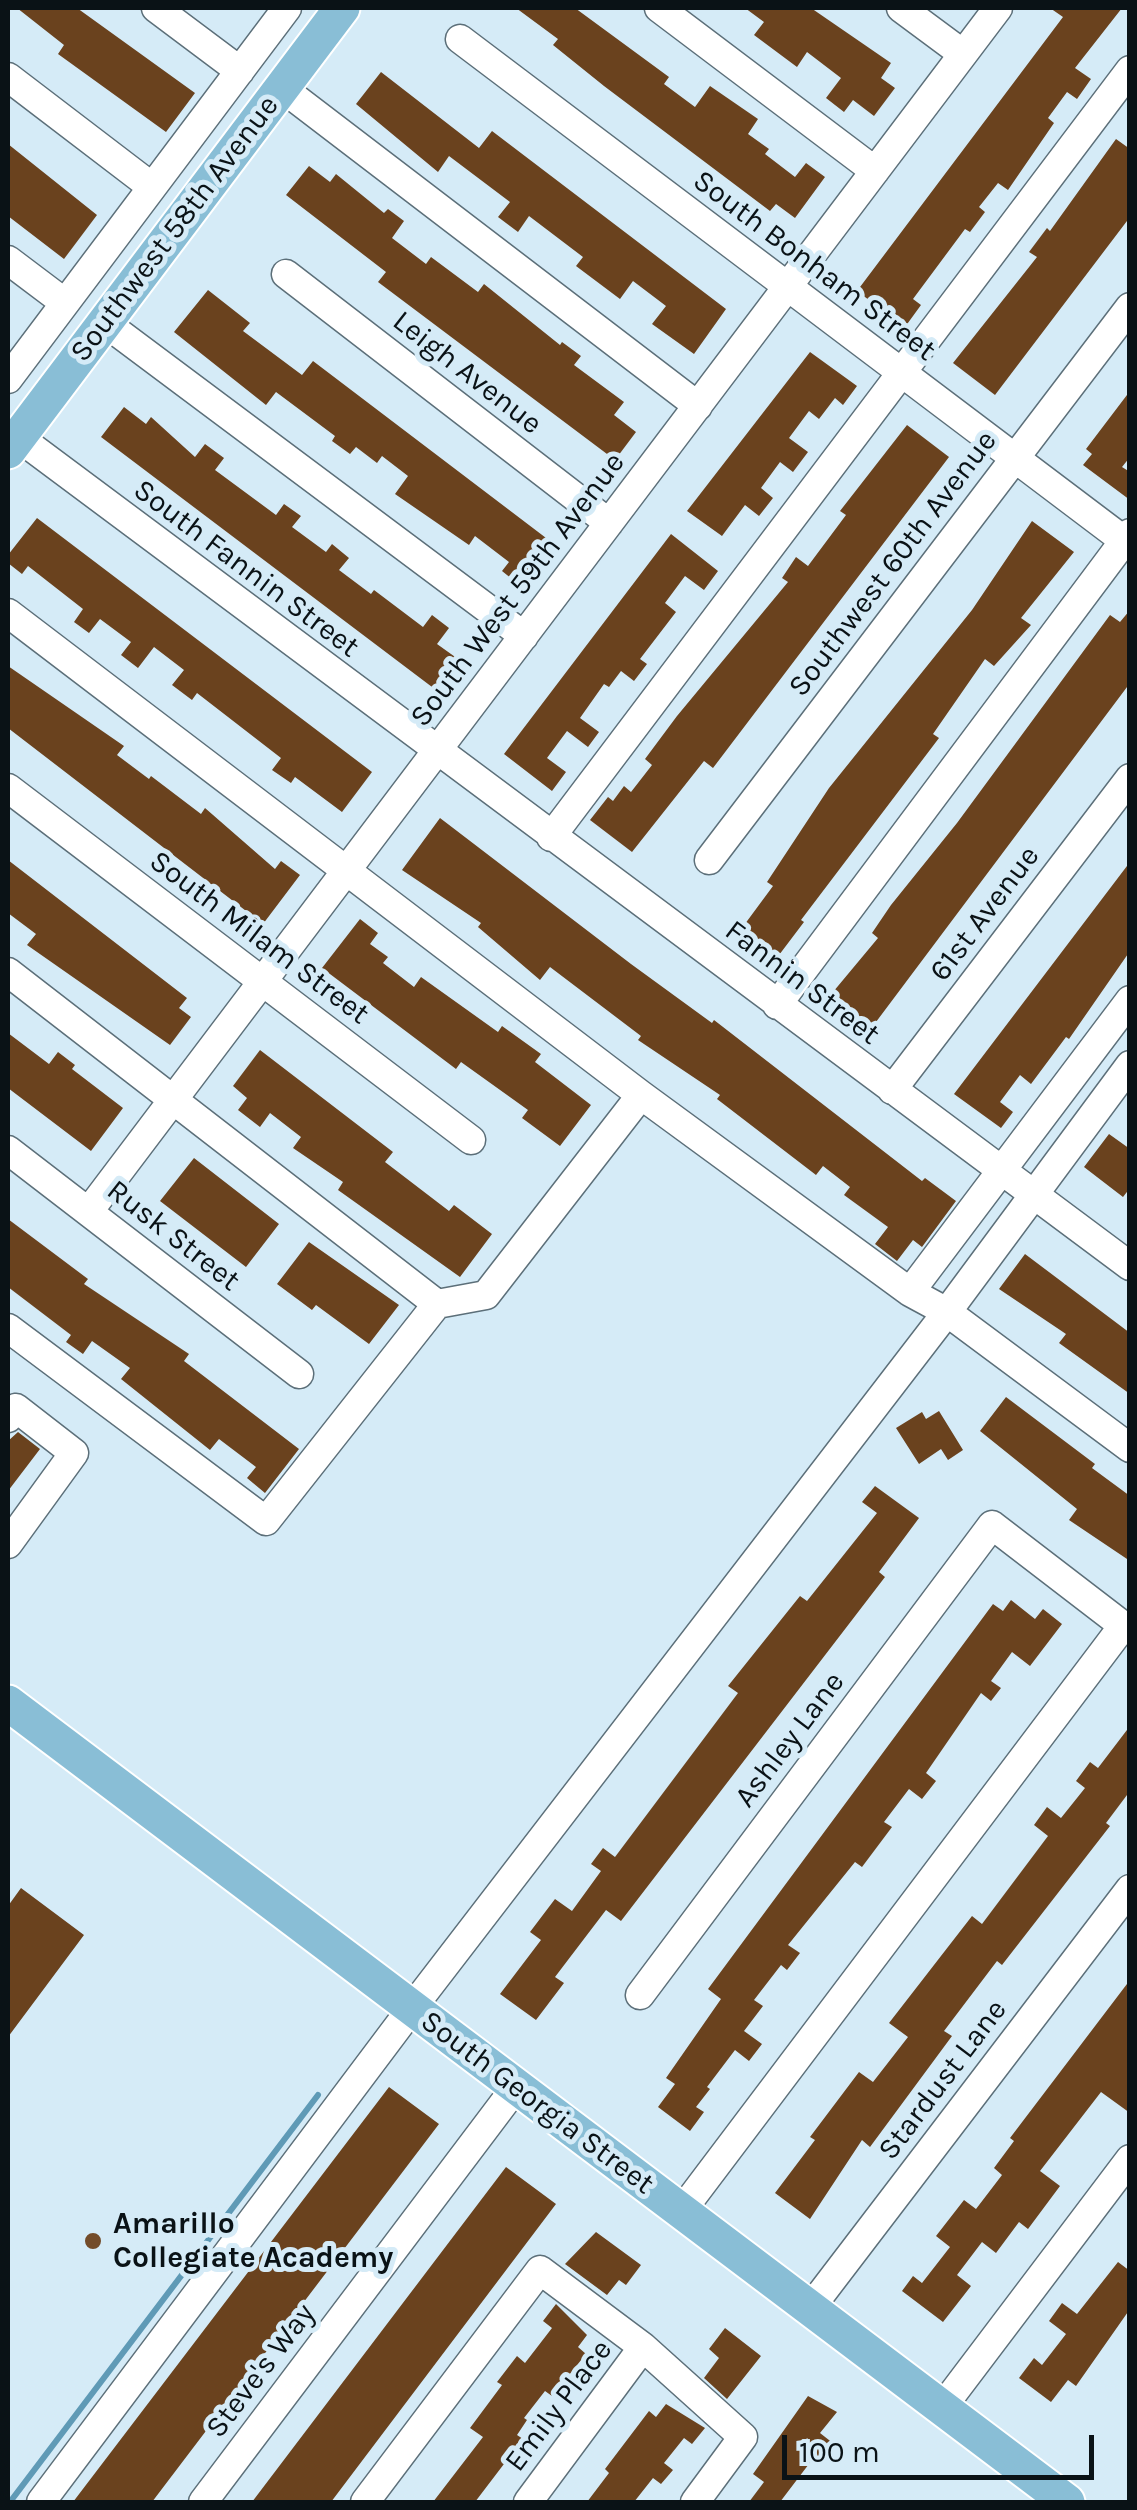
<!DOCTYPE html>
<html>
<head>
<meta charset="utf-8">
<style>
  body { margin:0 }
  #map { position:relative; width:1137px; height:2510px; overflow:hidden; background:#d5ebf7; font-family:Karla,sans-serif }
  canvas { display:block }
  .frame { position:absolute; inset:0; border:10px solid #0a1216; pointer-events:none }
  .scale { position:absolute; left:782px; top:2435px; width:312px; height:45px; box-sizing:border-box; border:5px solid #0a1216; border-top:0; padding-left:12px; font-size:30px; line-height:35px; white-space:nowrap; color:#0a1216; -webkit-text-stroke:8px #d5ebf7; paint-order:stroke }
</style>
</head>
<body>
<div id="map">
<canvas width="1137" height="2510"></canvas>
<div class="frame"></div>
<div class="scale">100 m</div>
</div>
<script>
const c = document.querySelector('canvas').getContext('2d');
c.lineJoin = 'round';
const poly = rows => new Path2D(rows.map(r => 'M' + r).join(''));
function strokePath(path, color, width, dash) { c.strokeStyle = color; c.lineWidth = width; c.lineCap = dash ? 'butt' : 'round'; c.setLineDash(dash || []); c.stroke(path); }
function fill(path, color) { c.fillStyle = color; c.fill(path, 'evenodd'); }
function write(font, color, halo, rows, align = 'center') {
  c.font = font + ' Karla,sans-serif'; c.lineWidth = 10; c.setLineDash([]); c.textBaseline = 'middle'; c.strokeStyle = halo; c.fillStyle = color; for (const [text, x, y, turn = 0] of rows) {
    c.save(); c.translate(x, y); c.rotate((+turn || 0) * Math.PI / 180); c.textAlign = isNaN(turn) ? turn : align; if (halo) c.strokeText(text, 0, 0); c.fillText(text, 0, 0); c.restore();
  }
}
strokePath(poly([
  [10,2502,318,2095]
]), '#5f9ab6', 6);
fill(poly([
  [17,8,77,8,195,93,166,132,58,54,64,45],
  [516,8,575,8,669,77,664,84,695,107,710,86,758,119,748,134,769,149,765,154,795,177,806,163,825,177,795,218,776,204,770,211,604,86,553,45,558,39],
  [745,8,811,8,891,63,881,78,895,88,874,116,853,100,844,112,826,98,841,78,807,52,797,67,754,35,764,22],
  [1050,8,1122,8,1075,68,1091,79,1077,99,1067,92,1048,118,1054,123,1008,190,998,183,979,207,985,212,970,232,965,229,913,299,921,305,905,327,857,291,1063,17],
  [381,72,479,148,492,131,726,309,694,354,652,324,666,306,633,281,620,299,576,266,583,257,529,216,518,232,498,217,510,202,449,156,438,172,356,104],
  [1116,139,1130,149,1130,217,995,395,953,363,1037,257,1029,252,1047,228,1050,231],
  [8,144,97,215,64,259,8,216],
  [309,166,330,182,336,174,384,213,388,209,404,221,392,238,426,264,431,257,478,292,484,284,560,345,562,342,581,356,574,365,624,402,614,415,636,432,615,460,378,282,386,272,286,195],
  [208,290,250,323,243,331,302,375,313,361,550,541,517,583,502,571,509,562,475,536,469,545,395,494,408,476,382,456,377,463,356,447,350,454,332,441,335,436,276,392,266,405,174,332],
  [810,352,857,386,843,405,835,398,819,419,809,411,789,438,808,452,793,472,780,462,761,488,773,498,759,516,745,505,722,536,687,511],
  [1130,391,1130,457,1122,467,1130,472,1130,500,1083,465,1092,454,1086,449],
  [124,407,146,424,151,417,195,457,205,444,224,458,215,470,276,515,284,504,301,516,292,527,326,552,332,544,349,558,339,570,371,594,374,590,423,627,432,615,449,628,437,644,458,659,436,690,101,437],
  [907,425,949,457,713,768,704,761,632,852,590,820,608,797,613,801,624,786,631,792,652,765,645,759,677,716,788,582,782,578,796,557,808,566,846,515,840,511],
  [37,518,372,772,342,812,295,777,291,783,272,770,281,758,197,693,192,700,172,685,184,670,154,647,138,668,121,655,131,642,100,619,89,633,74,622,83,609,28,566,22,574,8,563,8,555],
  [1032,521,1074,552,1021,618,1031,625,994,666,985,659,933,734,939,738,801,920,804,922,776,959,739,932,773,886,767,882,829,788,972,610],
  [671,534,718,571,704,590,685,576,665,603,676,612,640,659,647,664,634,681,621,671,609,687,604,684,580,718,599,732,588,747,567,731,547,758,566,772,552,791,504,754],
  [1130,610,1130,683,870,1030,828,998,878,938,872,933,891,905,957,823,1110,615,1120,622],
  [8,666,124,746,117,755,149,779,151,776,201,814,205,808,275,869,281,861,300,875,263,924,8,728],
  [440,818,631,964,712,1023,714,1020,922,1181,925,1178,956,1201,922,1247,913,1240,897,1261,875,1244,888,1227,844,1195,850,1187,823,1166,816,1175,717,1099,720,1095,638,1040,641,1036,550,967,540,980,478,927,481,923,402,870],
  [8,860,187,998,179,1008,191,1017,170,1045,27,945,36,934,8,913],
  [1130,862,1130,951,1069,1039,1066,1037,1031,1084,1020,1075,1000,1102,1013,1112,1001,1128,954,1094],
  [360,919,378,933,370,944,388,957,383,963,414,987,421,977,498,1032,502,1026,541,1054,535,1062,591,1105,560,1146,522,1118,528,1110,461,1062,456,1069,322,968],
  [8,1033,49,1064,58,1052,75,1065,72,1069,123,1108,91,1151,8,1088],
  [260,1050,393,1152,385,1162,449,1211,454,1205,492,1234,460,1277,338,1190,343,1182,293,1148,301,1137,270,1113,260,1127,238,1110,247,1098,233,1086],
  [1109,1134,1130,1149,1130,1188,1123,1197,1084,1167],
  [194,1158,279,1224,246,1267,160,1201],
  [8,1219,88,1279,84,1284,189,1354,184,1361,299,1449,265,1493,247,1478,256,1467,219,1439,210,1450,121,1379,130,1368,92,1341,83,1354,66,1342,71,1335,8,1287],
  [309,1242,399,1305,369,1344,316,1305,312,1310,277,1284],
  [1025,1254,1130,1333,1130,1394,1059,1343,1066,1334,999,1289],
  [1006,1397,1095,1464,1092,1468,1130,1496,1130,1561,1069,1520,1077,1509,980,1431],
  [939,1411,963,1450,948,1460,941,1449,919,1464,896,1428,922,1412,926,1419],
  [18,1432,40,1449,8,1491,8,1441],
  [875,1486,919,1518,879,1572,885,1577,621,1921,606,1910,555,1977,564,1983,536,2020,500,1994,541,1940,530,1932,555,1899,572,1911,601,1871,591,1864,603,1848,615,1857,738,1693,728,1686,800,1596,807,1601,877,1513,862,1502],
  [1011,1600,1035,1619,1043,1609,1062,1624,1030,1666,1012,1652,991,1681,1001,1688,991,1701,981,1693,926,1773,936,1781,922,1799,909,1789,884,1822,892,1827,862,1867,855,1862,788,1945,800,1953,787,1970,781,1965,754,2000,763,2006,744,2031,762,2044,749,2061,735,2050,707,2087,710,2089,696,2107,704,2112,690,2131,658,2107,675,2084,666,2078,721,1999,708,1989,993,1604,1003,1611],
  [1130,1726,1130,1791,1106,1823,1110,1826,1002,1965,997,1961,944,2031,952,2036,870,2147,862,2140,810,2219,775,2193,815,2140,810,2137,859,2072,873,2082,908,2037,889,2023,972,1916,982,1924,1048,1836,1034,1825,1047,1807,1061,1818,1085,1788,1076,1781,1090,1762,1098,1768],
  [21,1888,84,1935,8,2037,8,1906],
  [1130,1980,1130,2113,1101,2092,1040,2171,1060,2186,1028,2229,1019,2222,996,2253,982,2242,957,2275,971,2286,943,2322,902,2291,913,2276,922,2283,950,2247,936,2236,964,2200,976,2209,1002,2175,994,2168,1014,2141,1010,2138],
  [389,2087,439,2124,152,2502,73,2502],
  [506,2167,556,2204,331,2502,252,2502],
  [596,2232,641,2265,626,2285,619,2280,607,2295,565,2264],
  [1118,2262,1130,2271,1130,2309,1076,2386,1068,2380,1051,2402,1019,2378,1034,2358,1042,2365,1066,2334,1049,2321,1062,2303,1077,2314],
  [556,2304,587,2335,578,2347,586,2354,552,2396,545,2391,524,2418,527,2420,517,2435,523,2439,475,2502,433,2502,483,2437,470,2428,502,2385,497,2382,517,2356,525,2363,552,2328,543,2321],
  [725,2328,761,2356,727,2399,704,2378,719,2358,709,2349],
  [808,2396,837,2412,820,2433,834,2444,821,2461,815,2456,780,2502,749,2502,764,2482,753,2474],
  [666,2404,705,2428,692,2444,684,2438,664,2463,673,2470,661,2484,653,2478,634,2502,587,2502,609,2473,605,2469,649,2411,656,2417]
]), '#6a421e');
const minor = poly([
  [156,8,240,71],
  [659,8,875,171],
  [901,8,963,54],
  [460,39,1130,545],
  [8,77,152,187],
  [282,88,698,406],
  [8,260,65,303],
  [286,274,609,523],
  [104,322,524,636],
  [8,379,287,8],
  [18,437,1130,1266],
  [8,613,641,1095,910,1292,947,1312,1130,1448],
  [8,788,471,1140],
  [551,837,1130,70],
  [709,860,1130,307],
  [8,972,437,1304],
  [777,1005,1130,533],
  [892,1090,1130,778],
  [8,1150,299,1374],
  [89,1211,998,8],
  [910,1292,1130,1000],
  [8,1328,266,1521,437,1304,486,1295,641,1095],
  [8,1418,16,1408,74,1453,8,1544],
  [640,1995,992,1525,1130,1631],
  [680,2213,1123,1626],
  [808,2311,1130,1889],
  [941,2409,1130,2159],
  [41,2502,412,2008,947,1312,1130,1065],
  [203,2502,516,2087],
  [365,2502,540,2270,643,2347,743,2437,695,2502],
  [528,2502,643,2347]
]);
const major = poly([
  [8,451,342,8],
  [8,1703,1067,2502]
]);
strokePath(minor, '#5c6f79', 31);
strokePath(major, '#fff', 39);
strokePath(minor, '#fff', 28);
strokePath(major, '#89bed6', 35);
for (const [x, y, r, color] of [
  [93,2241,10,"#734c2a"]
]) { const dot = new Path2D(); dot.arc(x, y, r, 0, 2 * Math.PI); c.fillStyle = color; c.fill(dot); strokePath(dot, '#d5ebf7', 4); }
write('30px', '#0a1216', '#d5ebf7', [
  ["Southwest 58th Avenue",175,229,-53],
  ["South Bonham Street",814,266,37],
  ["Leigh Avenue",467,373,38],
  ["Southwest 60th Avenue",893,564,-53],
  ["South Fannin Street",246,569,37],
  ["South West 59th Avenue",518,590,-53],
  ["61st Avenue",985,914,-53],
  ["South Milam Street",259,938,37],
  ["Fannin Street",802,983,37],
  ["Rusk Street",173,1236,38],
  ["Ashley Lane",790,1740,-53],
  ["Stardust Lane",943,2080,-53],
  ["South Georgia Street",537,2103,37],
  ["Steve's Way",261,2371,-53],
  ["Emily Place",559,2406,-53]
]);
write('bold 30px', '#0a1216', '#d5ebf7', [
  ["Amarillo",113,2224],
  ["Collegiate Academy",113,2258]
], 'left');
</script>
</body>
</html>
